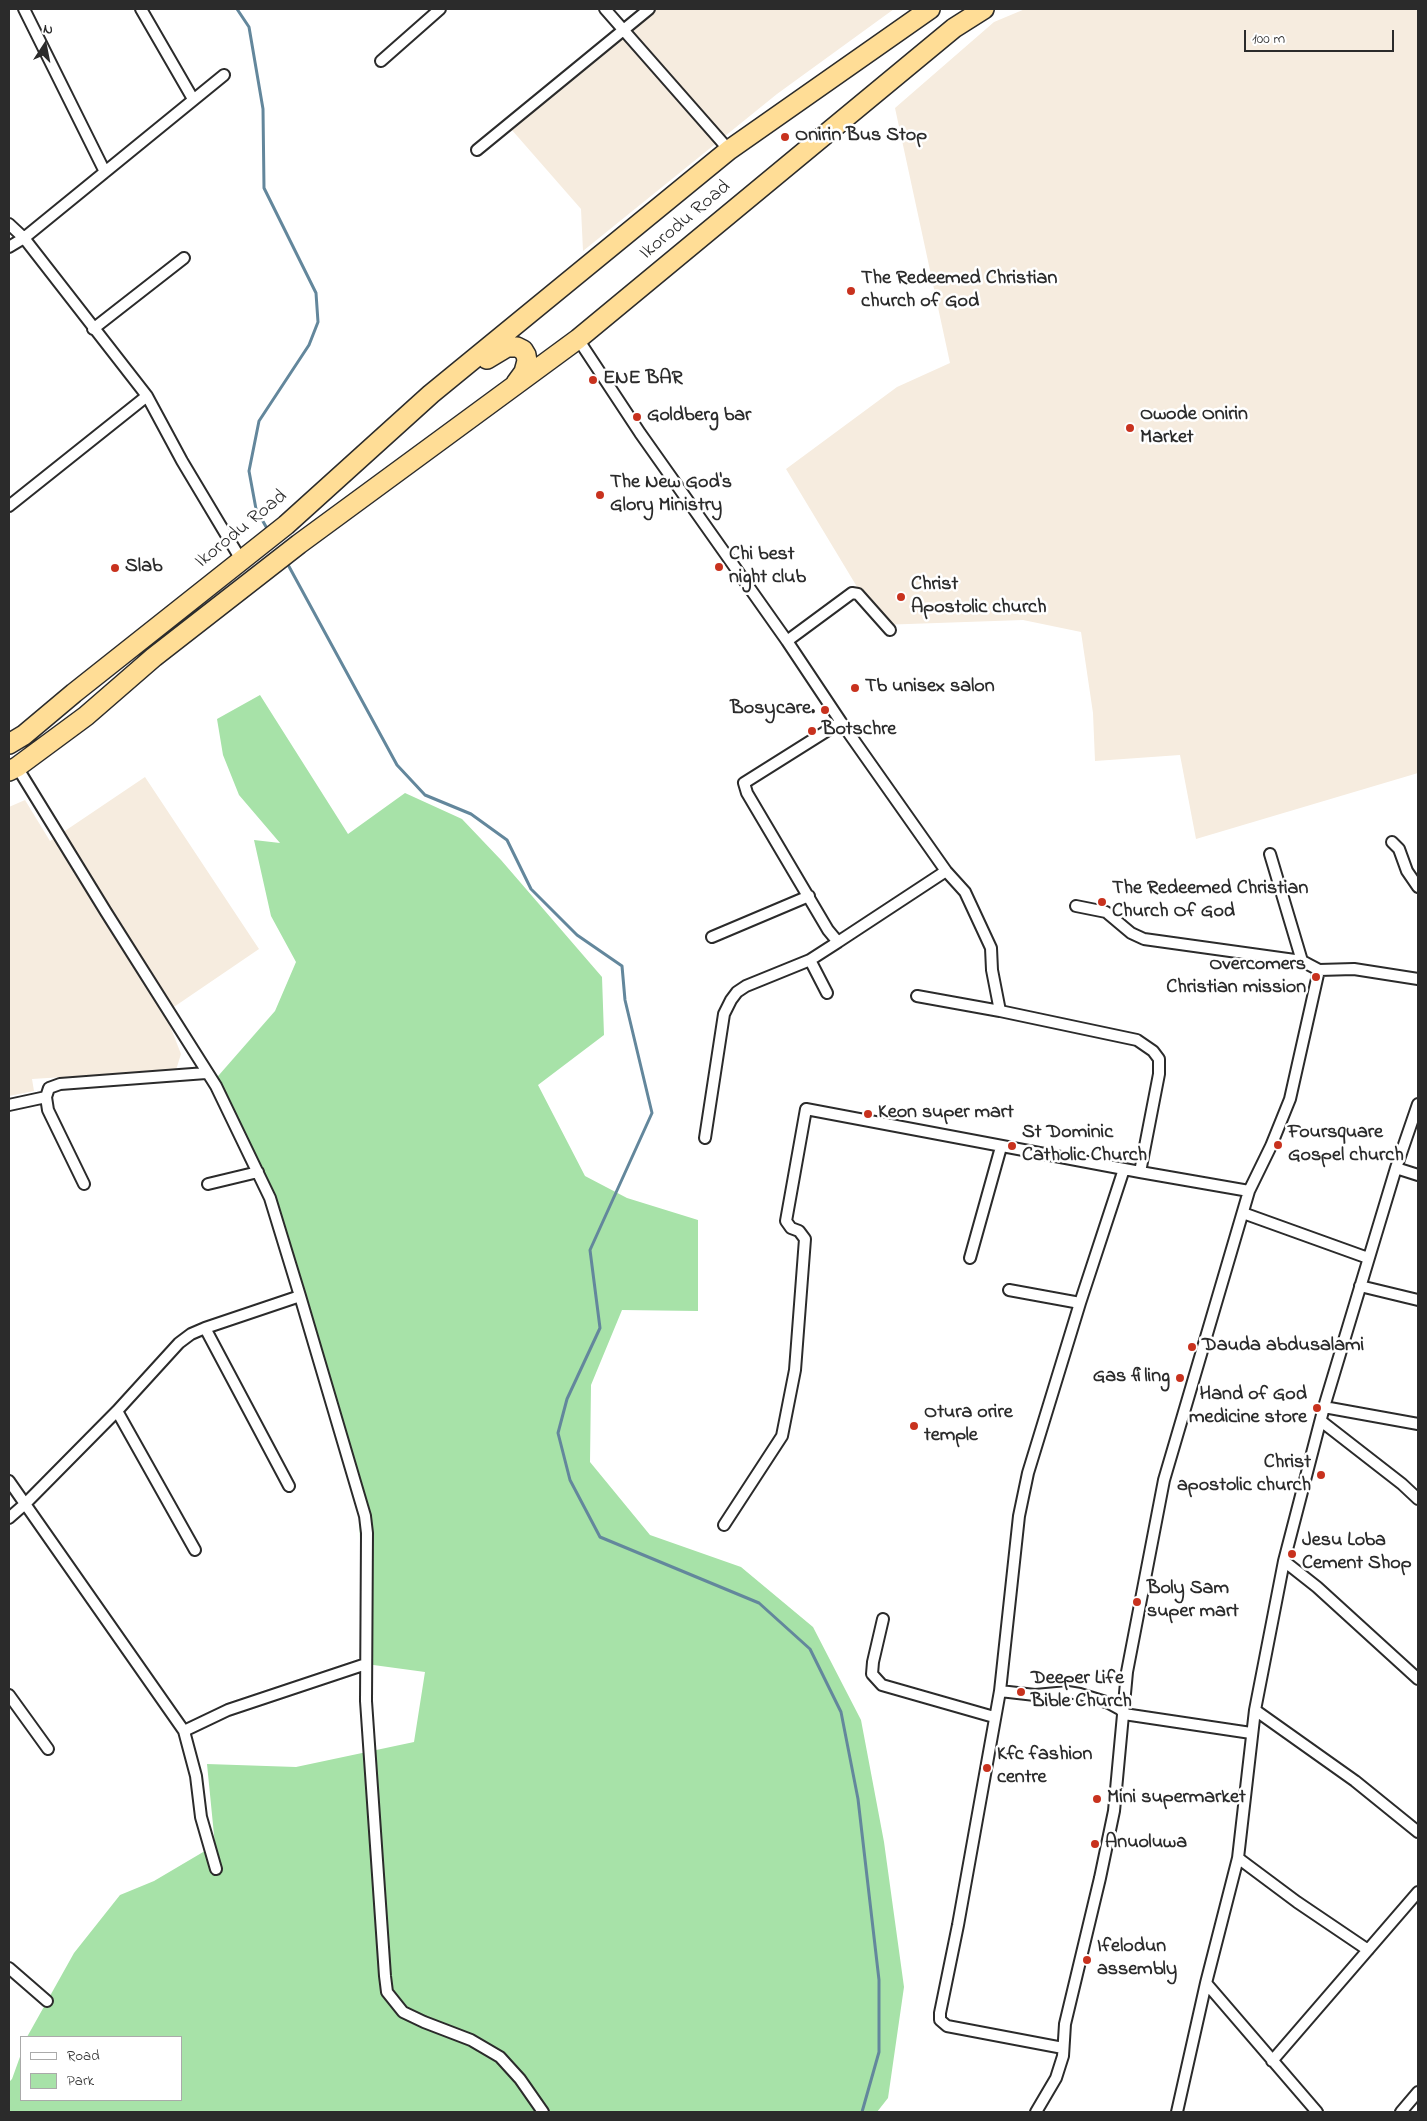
<!DOCTYPE html>
<html>
<head>
<meta charset="utf-8">
<style>
  body { margin:0 }
  #map { position:relative; width:1427px; height:2121px; overflow:hidden; background:#fff; font-family:"Indie Flower",sans-serif }
  canvas { display:block }
  .frame { position:absolute; inset:0; border:10px solid #2b2b2b; pointer-events:none }
  .legend { position:absolute; left:20px; top:2036px; width:162px; height:65px; box-sizing:border-box; background:#fff; border:1px solid #aaa; margin:0; padding:6px 9px; list-style:none; font-size:15px; color:#2b2b2b }
  .legend li { display:flex; align-items:center; gap:10px; height:25px }
  .legend b { width:25px; border:1px solid #aaa }
  .north { position:absolute; left:20px; top:20px; width:50px; height:50px; -webkit-text-stroke:4px #fff; paint-order:stroke; rotate:11deg; font-size:14px; font-weight:700; line-height:20px; text-align:center; color:#2b2b2b }
  .north::after { content:''; display:block; margin:auto; width:18px; height:22px; background:#2b2b2b; clip-path:polygon(50% 0,100% 100%,50% 72%,0 100%) }
  .scale { position:absolute; left:1244px; top:30px; width:150px; height:22px; box-sizing:border-box; border:2px solid #2b2b2b; border-top:0; padding-left:6px; font-size:15px; line-height:18px; white-space:nowrap; color:#2b2b2b; -webkit-text-stroke:4px #fff; paint-order:stroke }
</style>
</head>
<body>
<div id="map">
<canvas width="1427" height="2121"></canvas>
<div class="frame"></div>
<ul class="legend">
<li><b style="height:6px;background:#fff"></b>Road</li>
<li><b style="height:14px;background:#a7e2a8"></b>Park</li>
</ul>
<div class="north">N</div>
<div class="scale">100 m</div>
</div>
<script>
const c = document.querySelector('canvas').getContext('2d');
c.lineJoin = 'round';
function fill(path, color) { c.fillStyle = color; c.fill(path, 'evenodd'); }
const poly = rows => new Path2D(rows.map(r => 'M' + r).join(''));
function strokePath(path, color, width, dash) { c.strokeStyle = color; c.lineWidth = width; c.lineCap = dash ? 'butt' : 'round'; c.setLineDash(dash || []); c.stroke(path); }
function write(font, color, halo, rows, align = 'center') {
  c.font = font + ' "Indie Flower",sans-serif'; c.lineWidth = 5; c.setLineDash([]); c.textBaseline = 'middle'; c.strokeStyle = halo; c.fillStyle = color; for (const [text, x, y, turn = 0] of rows) {
    c.save(); c.translate(x, y); c.rotate((+turn || 0) * Math.PI / 180); c.textAlign = isNaN(turn) ? turn : align; if (halo) c.strokeText(text, 0, 0); c.fillText(text, 0, 0); c.restore();
  }
}
fill(poly([
  [650,9,894,9,777,94,583,251,581,209,511,129],
  [1025,9,1418,9,1418,773,1196,839,1180,755,1095,761,1093,713,1081,632,1023,620,880,625,786,469,897,387,950,363,895,108,994,22],
  [145,777,259,949,165,1013,181,1054,176,1070,32,1079,34,1091,9,1096,9,807,25,800,50,841]
]), '#f6ecdf');
fill(poly([
  [260,695,348,834,405,793,462,819,501,860,602,977,604,1035,538,1085,585,1176,627,1198,698,1220,698,1311,622,1310,591,1385,590,1462,650,1535,741,1567,813,1627,861,1720,884,1842,904,1987,888,2098,877,2112,9,2112,9,2082,12,2079,21,2054,21,2100,181,2100,181,2037,27,2037,74,1953,120,1895,154,1881,215,1845,207,1764,296,1767,414,1742,425,1672,366,1664,359,1518,263,1182,212,1083,275,1011,296,962,271,916,254,840,280,843,239,795,223,755,217,719]
]), '#a7e2a8');
strokePath(poly([
  [237,9,249,27,263,109,264,188,316,293,318,322,309,345,259,421,249,471,256,509,269,532],
  [286,561,397,765,425,795,471,814,507,840,531,889,577,935,622,966,625,1000,652,1113,590,1250,600,1328,567,1399,558,1433,570,1480,600,1537,759,1603,810,1649,841,1712,858,1799,879,1980,879,2052,862,2112]
]), '#63879c', 3);
const street = poly([
  [24,9,105,172],
  [141,9,193,99],
  [605,9,729,150],
  [381,61,440,9],
  [477,150,649,9],
  [9,224,24,238,147,396,182,461,237,553],
  [9,247,24,238,224,75],
  [93,329,184,258],
  [578,339,640,433,787,641,841,722,946,871,965,892,991,948,992,970,1000,1011,1137,1040,1153,1051,1159,1059,1159,1074,1140,1172],
  [9,506,147,396],
  [787,641,852,593,858,594,890,630],
  [841,722,744,783,747,793,828,930,838,942,946,871],
  [17,767,106,912,216,1086,270,1198,300,1296,365,1516,367,1533,366,1701,385,1976,387,1992,403,2012,424,2022,471,2040,500,2057,520,2079,543,2112],
  [1392,842,1399,849,1407,871,1418,887],
  [1270,854,1302,961],
  [1076,906,1106,912,1131,933,1144,939,1302,961,1319,970,1354,969,1418,979],
  [712,937,809,896],
  [810,960,827,993],
  [917,996,1000,1011],
  [9,1105,46,1097],
  [705,1138,724,1014,731,1000,737,992,746,986,810,960,838,942],
  [1396,1168,1418,1175],
  [84,1184,48,1110,46,1097,49,1088,60,1084,206,1073],
  [208,1184,258,1172],
  [1243,1213,1368,1258],
  [970,1258,1001,1147],
  [1360,1286,1418,1300],
  [1009,1290,1080,1303],
  [205,1328,289,1486],
  [1324,1407,1418,1424],
  [117,1411,195,1550],
  [1321,1421,1402,1484,1418,1499],
  [9,1481,184,1731],
  [9,1518,25,1504,117,1411,179,1343,191,1334,205,1328,300,1296],
  [724,1525,782,1436,795,1370,805,1239,799,1231,791,1228,786,1221,806,1109,1140,1172,1249,1191],
  [1284,1561,1317,1587,1418,1679],
  [883,1619,873,1662,872,1674,882,1685,994,1717],
  [1000,1691,1035,1695,1068,1692,1080,1694,1109,1703,1120,1709,1124,1714,1251,1733],
  [9,1695,48,1749],
  [1255,1710,1355,1781,1418,1832],
  [1238,1858,1297,1902,1368,1950],
  [216,1869,201,1817,196,1776,184,1731,228,1710,366,1664],
  [9,1968,47,2001],
  [1206,1983,1317,2112],
  [1063,2048,947,2026,940,2020,940,2013,958,1925,1000,1691,1019,1516,1028,1473,1080,1303,1124,1169],
  [1272,2061,1418,1892],
  [1036,2112,1056,2078,1063,2056,1065,2024,1100,1878,1114,1811,1127,1672,1164,1480,1249,1191,1271,1146,1290,1099,1319,970],
  [1177,2112,1206,1983,1238,1858,1255,1710,1284,1561,1324,1407,1396,1168,1418,1104],
  [1401,2112,1418,2092]
]);
const highway = poly([
  [487,359,507,347,517,347,523,350,526,355,527,361,524,372,516,383],
  [9,744,24,735,74,693,286,525,431,394,729,150,930,9],
  [9,771,17,767,86,716,154,657,299,544,578,339,954,28,984,9]
]);
strokePath(street, '#2b2b2b', 14);
strokePath(highway, '#2b2b2b', 22);
strokePath(street, '#fff', 10);
strokePath(highway, '#ffdd96', 19);
for (const [x, y, r, color] of [
  [785,137,5,"#c8321e"],
  [851,291,5,"#c8321e"],
  [593,380,5,"#c8321e"],
  [637,417,5,"#c8321e"],
  [1130,428,5,"#c8321e"],
  [600,495,5,"#c8321e"],
  [719,567,5,"#c8321e"],
  [115,568,5,"#c8321e"],
  [901,597,5,"#c8321e"],
  [855,688,5,"#c8321e"],
  [825,710,5,"#c8321e"],
  [812,731,5,"#c8321e"],
  [1102,902,5,"#c8321e"],
  [1316,977,5,"#c8321e"],
  [868,1114,5,"#c8321e"],
  [1278,1145,5,"#c8321e"],
  [1012,1146,5,"#c8321e"],
  [1192,1347,5,"#c8321e"],
  [1180,1378,5,"#c8321e"],
  [1317,1408,5,"#c8321e"],
  [914,1426,5,"#c8321e"],
  [1321,1475,5,"#c8321e"],
  [1292,1554,5,"#c8321e"],
  [1137,1602,5,"#c8321e"],
  [1021,1692,5,"#c8321e"],
  [987,1768,5,"#c8321e"],
  [1097,1799,5,"#c8321e"],
  [1095,1844,5,"#c8321e"],
  [1087,1960,5,"#c8321e"]
]) { const dot = new Path2D(); dot.arc(x, y, r, 0, 2 * Math.PI); c.fillStyle = color; c.fill(dot); strokePath(dot, '#fff', 2); }
write('bold 20px', '#2b2b2b', '#fff', [
  ["Onirin Bus Stop",795,137],
  ["The Redeemed Christian",861,280],
  ["church of God",861,303],
  ["ENE BAR",603,380],
  ["Owode Onirin",1140,416],
  ["Market",1140,439],
  ["Goldberg bar",647,417],
  ["The New God's",610,484],
  ["Glory Ministry",610,507],
  ["Chi best",729,556],
  ["night club",729,579],
  ["Slab",125,568],
  ["Christ",911,586],
  ["Apostolic church",911,609],
  ["Tb unisex salon",865,688],
  ["Bosycare.",815,710,"right"],
  ["Botschre",822,731],
  ["The Redeemed Christian",1112,890],
  ["Church Of God",1112,913],
  ["Overcomers",1306,966,"right"],
  ["Christian mission",1306,989,"right"],
  ["Keon super mart",878,1114],
  ["St Dominic",1022,1134],
  ["Catholic Church",1022,1157],
  ["Foursquare",1288,1134],
  ["Gospel church",1288,1157],
  ["Dauda abdusalami",1202,1347],
  ["Gas filing",1170,1378,"right"],
  ["Hand of God",1307,1396,"right"],
  ["medicine store",1307,1419,"right"],
  ["Otura orire",924,1414],
  ["temple",924,1437],
  ["Christ",1311,1464,"right"],
  ["apostolic church",1311,1487,"right"],
  ["Jesu Loba",1302,1542],
  ["Cement Shop",1302,1565],
  ["Boly Sam",1147,1590],
  ["super mart",1147,1613],
  ["Deeper Life",1031,1680],
  ["Bible Church",1031,1703],
  ["Kfc fashion",997,1756],
  ["centre",997,1779],
  ["Mini supermarket",1107,1799],
  ["Anuoluwa",1105,1844],
  ["Ifelodun",1097,1948],
  ["assembly",1097,1971]
], 'left');
write('20px', '#2b2b2b', '#fff', [
  ["Ikorodu Road",686,221,-40],
  ["Ikorodu Road",242,530,-39]
]);
</script>
</body>
</html>
